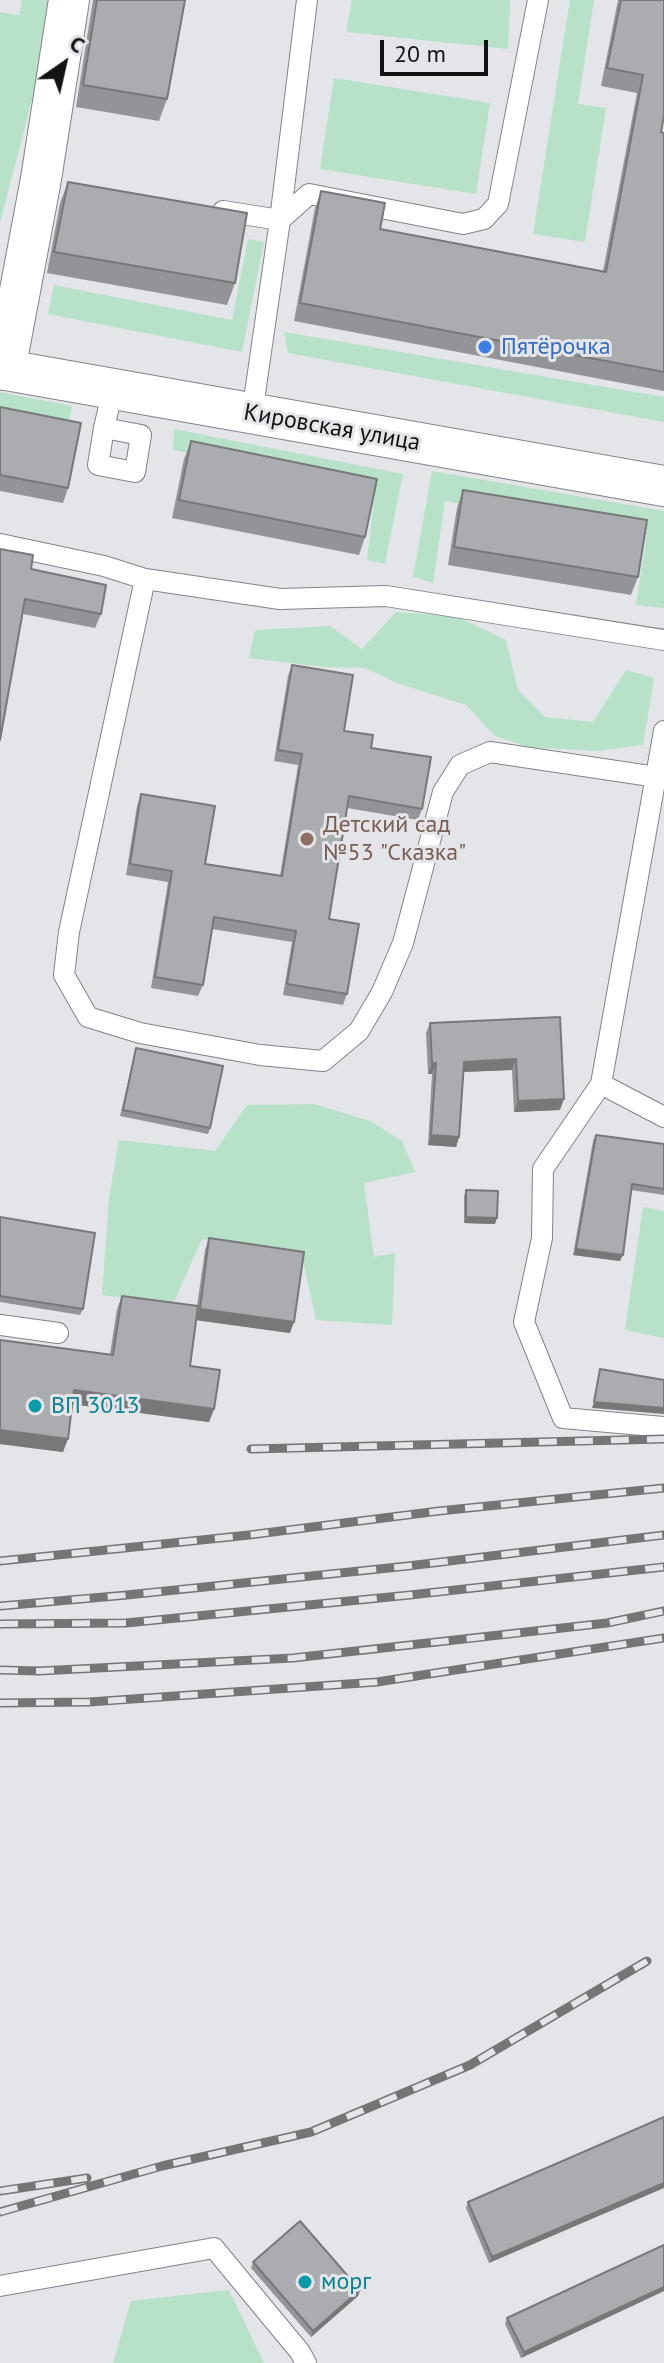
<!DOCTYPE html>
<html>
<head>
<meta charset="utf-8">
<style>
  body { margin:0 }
  #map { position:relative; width:664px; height:2363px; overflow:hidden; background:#e4e5e9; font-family:"PT Sans",sans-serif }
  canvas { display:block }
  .north { position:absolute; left:24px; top:24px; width:80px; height:80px; -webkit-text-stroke:6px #e4e5e9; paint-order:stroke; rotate:34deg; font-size:22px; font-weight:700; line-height:32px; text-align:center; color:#121314 }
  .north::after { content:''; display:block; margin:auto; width:28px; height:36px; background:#121314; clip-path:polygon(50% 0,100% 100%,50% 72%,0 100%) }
  .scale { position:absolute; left:380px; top:40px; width:108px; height:36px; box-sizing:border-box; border:4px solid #121314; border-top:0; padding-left:10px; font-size:24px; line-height:28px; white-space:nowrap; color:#121314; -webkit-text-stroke:6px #e4e5e9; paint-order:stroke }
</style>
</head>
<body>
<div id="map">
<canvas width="664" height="2363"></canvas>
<div class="north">С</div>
<div class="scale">20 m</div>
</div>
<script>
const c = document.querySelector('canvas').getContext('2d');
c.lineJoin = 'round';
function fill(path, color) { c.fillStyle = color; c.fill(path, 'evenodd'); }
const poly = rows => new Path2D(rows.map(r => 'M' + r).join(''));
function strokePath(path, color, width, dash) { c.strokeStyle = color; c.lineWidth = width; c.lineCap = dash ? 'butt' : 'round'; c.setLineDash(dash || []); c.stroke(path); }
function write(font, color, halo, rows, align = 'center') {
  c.font = font + ' "PT Sans",sans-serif'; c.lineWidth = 6; c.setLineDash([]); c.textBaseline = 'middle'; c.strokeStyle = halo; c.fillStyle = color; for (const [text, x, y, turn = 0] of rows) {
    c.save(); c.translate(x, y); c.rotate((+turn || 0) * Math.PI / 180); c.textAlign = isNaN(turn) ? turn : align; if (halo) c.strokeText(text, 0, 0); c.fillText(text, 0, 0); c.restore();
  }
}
fill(poly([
  [22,0,51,0,40,68,0,223,0,12,19,15],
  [352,0,510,0,508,49,346,32],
  [570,0,594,0,578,104,606,108,585,242,533,234],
  [334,78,490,103,476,194,320,169],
  [248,239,264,242,242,352,48,314,54,285,232,320],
  [284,332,664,397,664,422,288,353],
  [0,392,72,406,67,431,0,417],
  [174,429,403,474,385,564,367,560,375,491,173,450],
  [432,471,664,511,664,608,636,605,647,534,445,501,433,583,413,577],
  [396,612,456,616,506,640,518,690,545,717,593,722,626,670,654,678,643,745,596,751,529,747,495,736,466,705,397,683,365,668,324,667,249,658,255,630,330,626,362,649],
  [314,1104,370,1121,402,1141,415,1172,364,1183,374,1257,395,1253,392,1325,316,1320,301,1251,202,1239,173,1304,102,1295,109,1198,119,1140,215,1151,247,1105],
  [643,1207,664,1211,664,1338,625,1330],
  [229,2290,264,2363,113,2363,131,2301]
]), '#b7e1c8');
const service = poly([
  [223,211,280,220,307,0],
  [252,414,280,220,309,194,463,224,484,219,498,204,538,0],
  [104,428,141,435,135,472,98,465,104,428,113,389],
  [0,544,104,566,145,579],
  [664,640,386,596,280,599,145,579,69,932,64,975,88,1017,140,1033,260,1055,323,1061,359,1031,382,992,403,943,443,792,460,765,490,752,664,778],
  [664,731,601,1084,543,1169,542,1238,524,1322,563,1418,664,1427],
  [601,1084,664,1117],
  [0,1325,58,1333],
  [0,2286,214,2248,300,2352,306,2363]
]);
const minor = poly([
  [0,369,664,486],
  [5,370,41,179,69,0]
]);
strokePath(service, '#828387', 22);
strokePath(minor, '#828387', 42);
strokePath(service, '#fff', 20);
strokePath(minor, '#fff', 40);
const rail = poly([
  [251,1449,664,1439],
  [0,1561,249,1535,439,1511,664,1488],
  [0,1606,127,1595,408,1566,664,1535],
  [0,1624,126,1623,410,1595,664,1567],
  [0,1670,39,1671,293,1658,607,1623,664,1611],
  [0,1703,89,1702,377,1682,664,1638],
  [0,2191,87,2178],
  [0,2212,162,2166,311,2132,470,2065,647,1961]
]);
strokePath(rail, '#747577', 9);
strokePath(rail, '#e4e5e9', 6, [18]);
fill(poly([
  [93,0,185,0,167,99,159,121,76,107],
  [618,0,664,0,661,132,664,133,664,391,294,321,315,208,321,191,380,229,603,271,637,93,601,86],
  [68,182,235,283,227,305,47,273,60,203],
  [0,407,68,488,63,503,0,491],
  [191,441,365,537,359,555,172,518,184,459],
  [463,490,638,577,631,595,448,565,457,508],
  [31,569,101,614,95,628,23,614],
  [292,665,344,731,371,748,422,809,418,820,347,808,329,919,347,994,343,1005,283,995,292,942,212,929,203,985,198,996,151,988,168,882,126,875,137,806,141,794,205,864,280,876,298,765,274,761,288,676],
  [560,1017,560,1110,514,1112,512,1070,464,1072,459,1137,456,1147,428,1145,432,1074,428,1074,426,1033,430,1023],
  [136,1048,210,1128,208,1134,120,1116],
  [596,1135,664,1144,664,1195,631,1190,620,1261,573,1255,593,1141],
  [466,1190,495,1224,464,1223,464,1196],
  [0,1217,83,1309,80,1315,0,1302],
  [209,1238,290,1333,196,1320,190,1366,214,1409,209,1422,73,1404,63,1452,0,1444,0,1340,110,1354,117,1309,122,1296,197,1306,205,1250],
  [664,2117,489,2263,466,2208,468,2202],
  [664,2245,664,2291,521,2358,505,2324,507,2318],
  [253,2262,360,2290,358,2296,311,2337,251,2268]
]), '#939497');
fill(poly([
  [516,1059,512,1070,460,1072,464,1062],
  [432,1063,436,1063,432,1074,428,1074],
  [564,1099,560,1110,514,1112,518,1101],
  [431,1135,459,1137,456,1147,428,1145],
  [466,1217,497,1218,495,1224,464,1223],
  [576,1249,623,1255,620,1261,573,1255],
  [200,1309,294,1322,290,1333,195,1320],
  [74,1390,214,1409,209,1422,70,1404],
  [594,1402,664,1408,664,1414,592,1408],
  [0,1430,68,1439,63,1452,0,1444],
  [664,2183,664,2188,489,2263,492,2257],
  [664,2287,664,2291,521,2358,524,2352],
  [360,2290,358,2296,311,2337,313,2331]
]), '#78787b');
const building = poly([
  [97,0,185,0,167,99,83,85,97,0],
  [621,0,664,0,664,115,661,132,664,133,664,372,300,303,321,191,385,203,380,229,606,272,643,75,607,68,621,0],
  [68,182,247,213,235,283,54,252,68,182],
  [0,407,81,423,68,488,0,475,0,407],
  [191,441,377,479,365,537,179,500,191,441],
  [463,490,647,520,638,577,454,547,463,490],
  [0,549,33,555,31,569,106,585,101,614,25,599,0,740,0,549],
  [292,665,353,675,344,731,373,735,371,748,431,757,422,809,349,796,329,919,359,924,347,994,287,984,296,931,214,917,203,985,155,977,172,871,130,864,141,794,215,806,205,864,282,876,302,754,278,750,292,665],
  [560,1017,564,1099,518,1101,516,1059,464,1062,459,1137,431,1135,436,1063,432,1063,430,1023,560,1017],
  [136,1048,223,1066,210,1128,123,1110,136,1048],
  [596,1135,664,1144,664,1189,632,1184,623,1255,576,1249,596,1135],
  [466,1190,498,1191,497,1218,466,1217,466,1190],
  [0,1217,95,1233,83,1309,0,1296,0,1217],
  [209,1238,304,1252,294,1322,200,1309,209,1238],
  [122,1296,198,1306,190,1366,220,1370,214,1409,74,1390,68,1439,0,1430,0,1340,113,1355,122,1296],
  [600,1369,664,1380,664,1408,594,1402,600,1369],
  [664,2117,664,2183,492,2257,468,2202,664,2117],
  [300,2221,360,2290,313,2331,253,2262,300,2221],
  [664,2245,664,2287,524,2352,507,2318,664,2245]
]);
fill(building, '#abacb0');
strokePath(building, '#78787b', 2);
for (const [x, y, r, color] of [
  [485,347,8,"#3f7fe0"],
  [307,839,8,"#8d6e63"],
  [35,1406,8,"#0f9aa8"],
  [305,2282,8,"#0f9aa8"]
]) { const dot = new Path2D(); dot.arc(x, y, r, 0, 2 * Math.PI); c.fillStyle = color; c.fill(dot); strokePath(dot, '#e4e5e9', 3); }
write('24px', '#366cbe', '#e4e5e9', [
  ["Пятёрочка",501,347]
], 'left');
write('24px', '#121314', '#e4e5e9', [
  ["Кировская улица",332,428,10]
]);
write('24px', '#785e54', '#e4e5e9', [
  ["Детский сад",323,825],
  ["№53 \"Сказка\"",323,853]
], 'left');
write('24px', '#0d838f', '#e4e5e9', [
  ["ВП 3013",51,1406],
  ["морг",321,2282]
], 'left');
</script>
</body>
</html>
